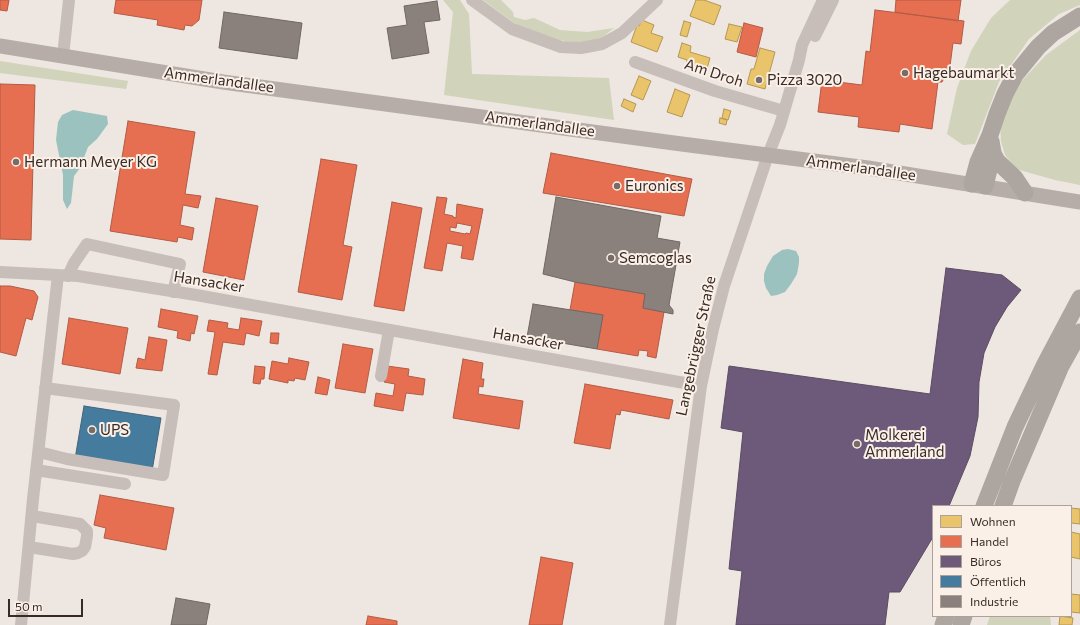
<!DOCTYPE html>
<html>
<head>
<meta charset="utf-8">
<style>
  body { margin:0 }
  #map { position:relative; width:1080px; height:625px; overflow:hidden; background:#ede6e1; font-family:Commissioner,sans-serif }
  canvas { display:block }
  .legend { position:absolute; left:932px; top:505px; width:140px; height:112px; box-sizing:border-box; background:#fbf0e7; border:1px solid #ada19a; margin:0; padding:5px 7px; list-style:none; font-size:12px; color:#382b27 }
  .legend li { display:flex; align-items:center; gap:8px; height:20px }
  .legend b { width:20px; border:1px solid #ada19a }
  .scale { position:absolute; left:8px; top:599px; width:75px; height:18px; box-sizing:border-box; border:2px solid #382b27; border-top:0; padding-left:5px; font-size:12px; line-height:14px; white-space:nowrap; color:#382b27; -webkit-text-stroke:3px #fbf0e7; paint-order:stroke }
</style>
</head>
<body>
<div id="map">
<canvas width="1080" height="625"></canvas>
<ul class="legend">
<li><b style="height:11px;background:#e9c46a"></b>Wohnen</li>
<li><b style="height:11px;background:#e76f51"></b>Handel</li>
<li><b style="height:11px;background:#6d597a"></b>Büros</li>
<li><b style="height:11px;background:#457b9d"></b>Öffentlich</li>
<li><b style="height:11px;background:#8a817c"></b>Industrie</li>
</ul>
<div class="scale">50 m</div>
</div>
<script>
const c = document.querySelector('canvas').getContext('2d');
c.lineJoin = 'round';
function fill(path, color) { c.fillStyle = color; c.fill(path, 'evenodd'); }
const poly = rows => new Path2D(rows.map(r => 'M' + r).join(''));
function strokePath(path, color, width, dash) { c.strokeStyle = color; c.lineWidth = width; c.lineCap = dash ? 'butt' : 'round'; c.setLineDash(dash || []); c.stroke(path); }
function write(font, color, halo, rows, align = 'center') {
  c.font = font + ' Commissioner,sans-serif'; c.lineWidth = 4; c.setLineDash([]); c.textBaseline = 'middle'; c.strokeStyle = halo; c.fillStyle = color; for (const [text, x, y, turn = 0] of rows) {
    c.save(); c.translate(x, y); c.rotate((+turn || 0) * Math.PI / 180); c.textAlign = isNaN(turn) ? turn : align; if (halo) c.strokeText(text, 0, 0); c.fillText(text, 0, 0); c.restore();
  }
}
fill(poly([
  [443,0,460,0,469,14,472,74,609,78,614,120,444,95,453,12],
  [483,0,501,0,513,12,514,17,525,20,534,18,560,30,587,32,614,28,600,39,583,43,557,40,521,28],
  [1010,0,1080,0,1080,5,1059,14,1029,39,999,82,975,144,963,145,947,134,957,88,971,51,991,18],
  [1080,30,1080,185,1055,180,1016,169,1005,155,1001,141,1000,121,1016,87,1046,55],
  [0,61,128,81,126,89,0,73],
  [990,616,1050,616,1051,625,987,625]
]), '#d1d3ba');
fill(poly([
  [73,110,107,116,108,124,97,139,88,147,80,168,74,176,71,203,67,209,63,200,63,175,56,140,58,122,62,115],
  [788,249,796,251,799,257,799,263,797,274,791,284,785,292,777,295,771,296,766,288,764,281,764,274,767,266,773,256,782,250]
]), '#9bc2be');
const homes = poly([
  [696,0,704,0,721,6,714,25,690,16,696,0],
  [642,20,654,25,651,33,663,37,657,52,631,42,637,25,639,26,642,20],
  [684,21,691,23,687,37,680,35,684,21],
  [729,24,742,27,737,42,725,39,729,24],
  [682,43,691,46,690,52,710,58,706,72,686,66,687,60,678,57,682,43],
  [760,48,775,52,765,89,747,84,751,69,754,69,760,48],
  [639,76,651,81,643,100,631,95,639,76],
  [675,89,690,95,682,117,667,112,675,89],
  [624,99,636,104,633,112,621,106,624,99],
  [724,109,731,111,728,120,722,118,724,109],
  [720,118,727,120,726,125,719,123,720,118],
  [1071,508,1080,509,1080,524,1071,523,1071,508],
  [1071,532,1080,534,1080,559,1071,557,1071,532],
  [1071,594,1080,595,1080,613,1071,612,1071,594],
  [1060,616,1073,618,1072,625,1059,625,1060,616]
]);
fill(homes, '#e9c46a');
strokePath(homes, '#b49656', 1);
const shops = poly([
  [0,0,9,0,7,11,0,10,0,0],
  [116,0,202,0,199,20,192,26,185,25,184,30,157,25,158,20,114,13,116,0],
  [896,0,961,0,958,21,895,12,896,0],
  [875,10,964,21,961,44,953,43,950,66,942,82,938,82,932,129,900,124,899,132,858,127,859,117,818,112,822,80,862,85,866,51,870,52,875,10],
  [744,23,763,28,756,57,737,52,744,23],
  [0,84,35,85,31,240,0,239,0,84],
  [128,121,195,132,185,194,201,196,198,208,183,205,180,225,194,228,192,240,178,237,177,242,110,231,128,121],
  [551,153,692,179,684,216,543,193,551,153],
  [321,159,357,165,343,245,352,247,342,300,298,292,321,159],
  [437,197,447,198,444,214,453,216,453,217,456,218,457,204,483,209,473,260,461,258,463,246,447,243,442,271,424,268,437,197],
  [457,223,472,226,470,234,466,233,465,234,450,231,450,227,456,228,457,223],
  [216,198,258,206,244,280,203,272,216,198],
  [392,202,422,208,404,311,374,306,392,202],
  [575,282,645,294,643,308,664,312,656,358,647,356,648,351,639,350,638,356,597,349,603,315,570,310,575,282],
  [0,286,10,286,34,291,38,297,32,320,26,318,16,356,0,352,0,286],
  [161,309,198,316,194,334,191,333,190,341,177,338,178,331,158,327,161,309],
  [69,318,128,328,120,374,62,364,69,318],
  [241,318,262,321,259,336,246,333,244,345,223,342,217,375,208,374,215,332,207,331,209,320,228,323,227,328,239,330,241,318],
  [271,333,279,333,278,344,270,343,271,333],
  [149,337,167,340,162,371,136,368,138,358,145,360,149,337],
  [343,344,373,349,365,393,335,388,343,344],
  [289,358,309,362,305,380,295,378,294,381,288,380,288,383,269,379,272,361,288,364,289,358],
  [463,359,483,363,481,379,484,379,483,387,479,386,478,394,523,401,519,429,453,418,463,359],
  [255,366,265,367,264,379,261,379,260,384,253,383,255,366],
  [387,366,409,369,408,376,425,379,423,395,406,393,403,411,374,406,376,393,393,396,395,384,384,382,387,366],
  [318,377,330,380,327,395,315,393,318,377],
  [585,384,673,400,669,419,621,410,620,415,616,414,610,449,574,443,585,384],
  [100,495,174,508,166,550,104,538,106,528,94,525,100,495],
  [541,557,573,563,562,625,529,625,541,557],
  [368,616,397,621,397,625,366,625,368,616]
]);
fill(shops, '#e76f51');
strokePath(shops, '#b25b44', 1);
const offices = poly([
  [946,268,1002,275,1021,290,1007,307,995,327,984,353,979,382,978,417,970,456,949,506,933,506,933,537,900,592,889,592,885,625,736,625,742,571,729,569,743,432,721,428,729,366,930,394,946,268]
]);
fill(offices, '#6d597a');
strokePath(offices, '#5d4b61', 1);
const public = poly([
  [84,406,161,418,152,471,75,459,84,406]
]);
fill(public, '#457b9d');
strokePath(public, '#41637a', 1);
const industry = poly([
  [437,1,440,20,424,22,429,53,392,59,387,28,407,25,404,6,437,1],
  [224,12,302,23,297,59,219,48,224,12],
  [556,197,661,216,657,238,680,242,669,305,673,310,673,314,643,308,645,294,575,282,543,274,556,197],
  [533,304,603,315,597,349,527,337,533,304],
  [176,598,210,604,206,625,171,625,176,598]
]);
fill(industry, '#8a817c');
strokePath(industry, '#716762', 1);
strokePath(poly([
  [472,0,512,29,561,47,581,48,602,44,622,33,657,0],
  [815,36,833,0],
  [63,56,69,0],
  [635,62,715,91,784,111],
  [0,272,58,275],
  [68,276,74,263,87,244,180,264,173,292],
  [381,376,389,330],
  [39,452,67,459,163,475,174,405,45,388],
  [36,470,125,484],
  [29,547,73,554,78,553,82,551,85,547,87,536,87,531,80,524,32,516],
  [21,625,33,499,58,275,78,276,196,295,701,386],
  [670,625,693,447,701,386,713,329,724,286,768,155,780,125,799,60,802,45,823,0]
]), '#c7beb9', 12);
strokePath(poly([
  [0,46,223,82,674,143,868,168,1080,202]
]), '#b6ada8', 15);
strokePath(poly([
  [993,153,997,161,1015,178,1025,193],
  [972,184,978,162,990,135,997,114,1005,94,1015,75,1038,47,1053,33,1080,16],
  [985,186,993,153,991,141],
  [984,506,1015,427,1045,364,1080,298],
  [1003,506,1012,481,1061,366,1080,332],
  [943,625,946,616],
  [961,625,964,616]
]), '#aca5a0', 17);
for (const [x, y, r, color] of [
  [905,73,4,"#776c68"],
  [759,80,4,"#776c68"],
  [16,162,4,"#776c68"],
  [617,186,4,"#776c68"],
  [611,258,4,"#776c68"],
  [92,430,4,"#776c68"],
  [857,444,4,"#776c68"]
]) { const dot = new Path2D(); dot.arc(x, y, r, 0, 2 * Math.PI); c.fillStyle = color; c.fill(dot); strokePath(dot, '#fbf0e7', 1.5); }
write('15px', '#382b27', '#fbf0e7', [
  ["Am Droh",714,73,18],
  ["Ammerlandallee",219,80,8],
  ["Ammerlandallee",540,124,8],
  ["Ammerlandallee",861,168,8],
  ["Hansacker",209,282,9],
  ["Hansacker",528,339,10],
  ["Langebrügger Straße",696,346,-78]
]);
write('15px', '#382b27', '#fbf0e7', [
  ["Hagebaumarkt",913,73],
  ["Pizza 3020",767,80],
  ["Hermann Meyer KG",24,162],
  ["Euronics",625,186],
  ["Semcoglas",619,258],
  ["UPS",100,430],
  ["Molkerei",865,435],
  ["Ammerland",865,452]
], 'left');
</script>
</body>
</html>
